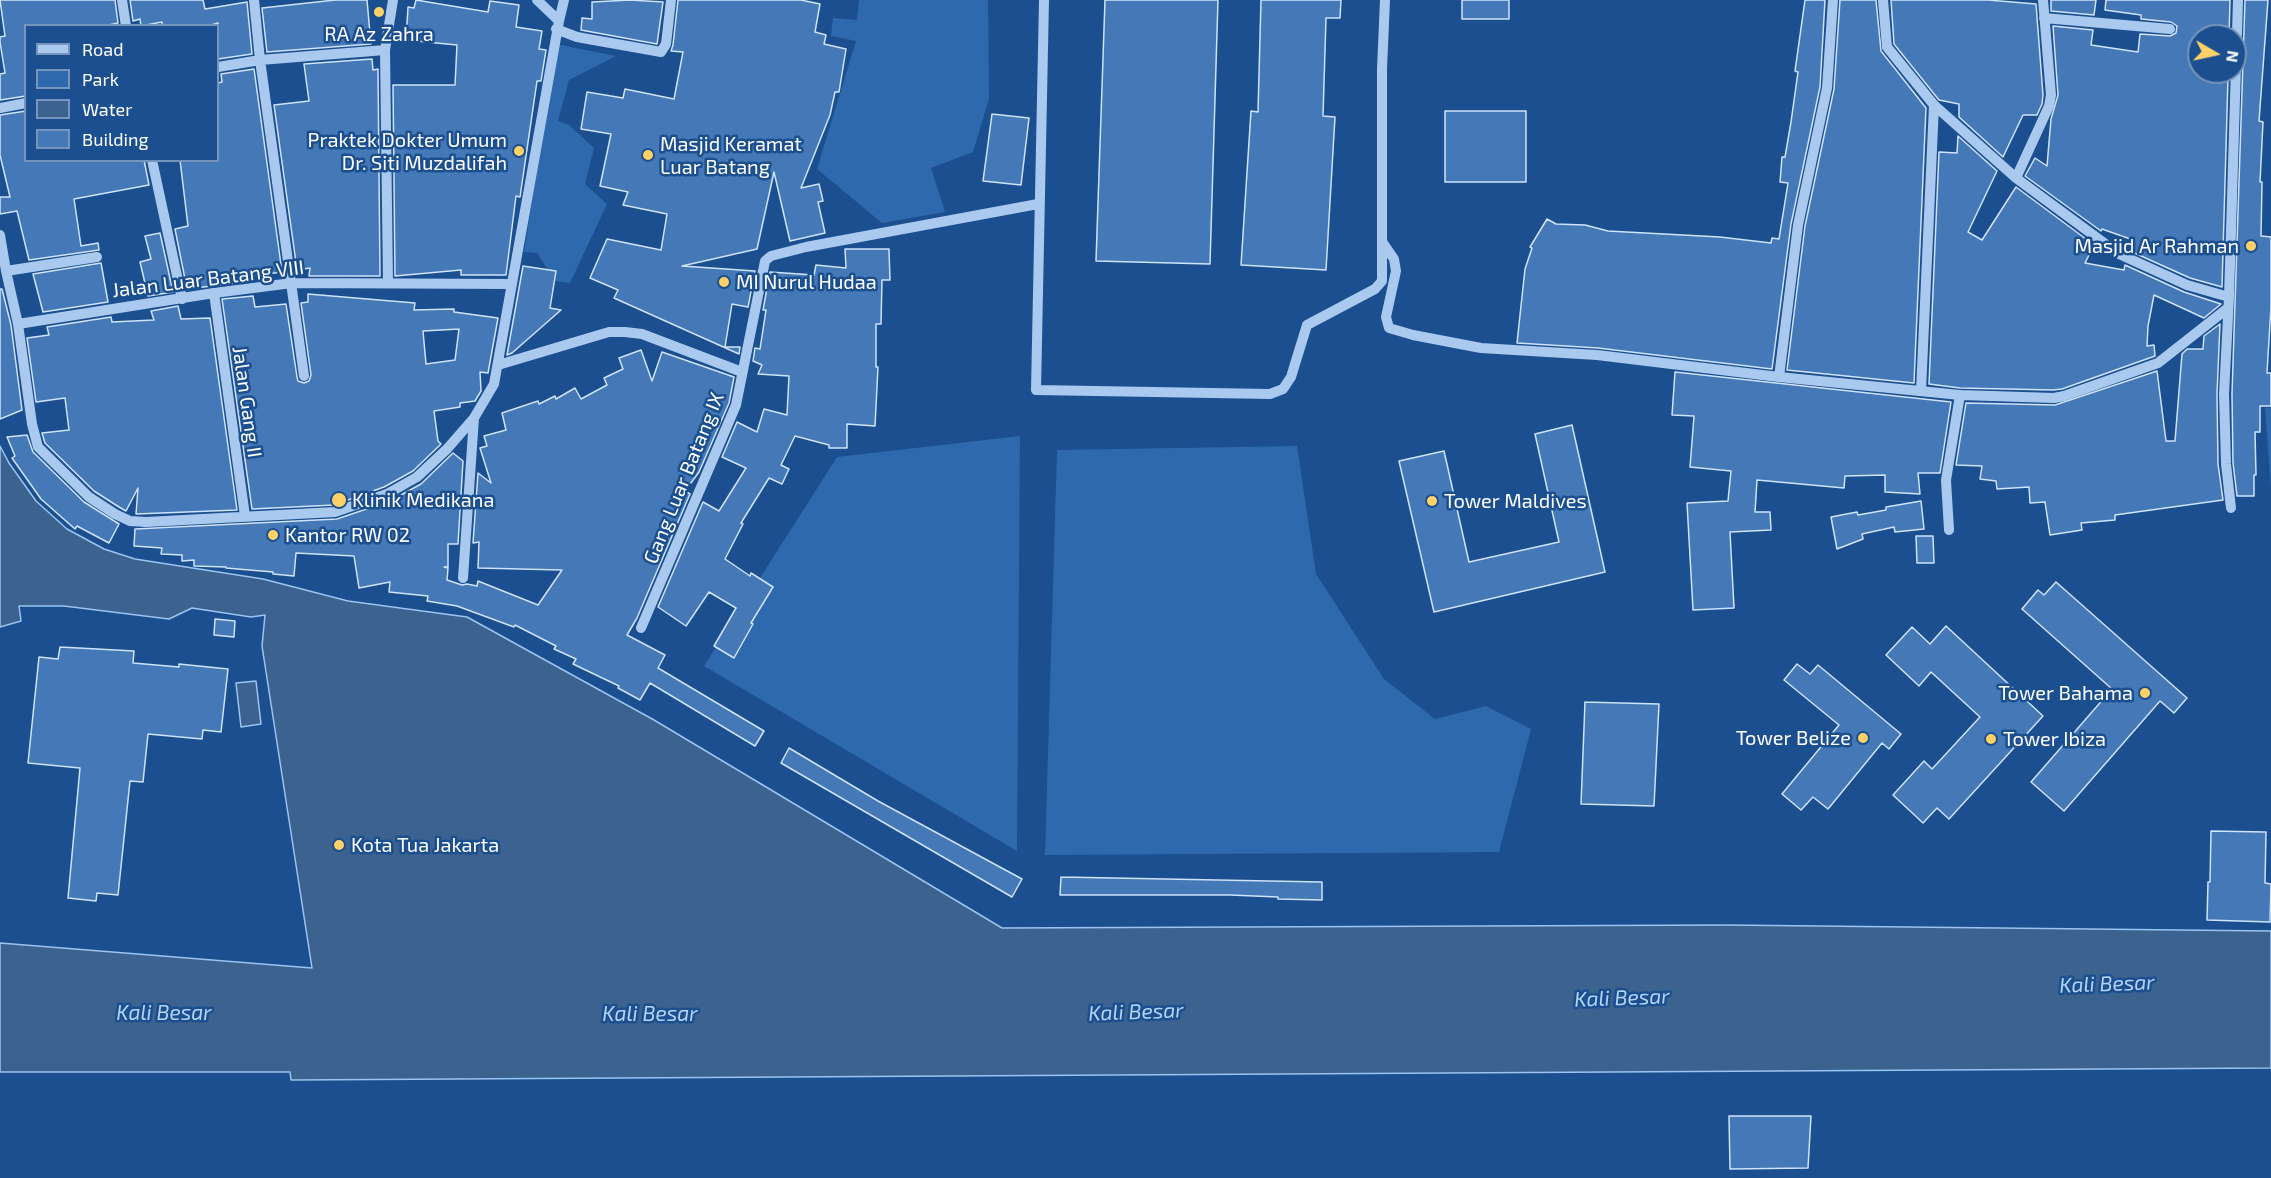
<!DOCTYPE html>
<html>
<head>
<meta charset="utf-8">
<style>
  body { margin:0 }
  #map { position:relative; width:2271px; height:1178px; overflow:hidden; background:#1b4f8f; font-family:"Exo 2",sans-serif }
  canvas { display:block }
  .legend { position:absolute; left:24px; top:24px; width:195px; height:138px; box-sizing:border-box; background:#1b4f8f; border:2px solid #7695bc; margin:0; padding:8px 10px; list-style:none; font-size:18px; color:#fff }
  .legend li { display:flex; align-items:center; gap:12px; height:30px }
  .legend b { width:30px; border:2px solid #7695bc }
  .north { position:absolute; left:2187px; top:24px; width:60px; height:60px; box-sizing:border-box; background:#1b4f8f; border:2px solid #7695bc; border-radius:50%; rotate:99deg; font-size:16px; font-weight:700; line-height:24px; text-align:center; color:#fff }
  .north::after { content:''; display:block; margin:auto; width:21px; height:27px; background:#ffd166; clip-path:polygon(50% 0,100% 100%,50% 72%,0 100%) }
</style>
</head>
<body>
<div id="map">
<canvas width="2271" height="1178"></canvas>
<ul class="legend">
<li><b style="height:8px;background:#a9c9ee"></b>Road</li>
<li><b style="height:16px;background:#2e69ad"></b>Park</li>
<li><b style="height:16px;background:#3c6290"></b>Water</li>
<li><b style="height:16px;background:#4478b7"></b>Building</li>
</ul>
<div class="north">N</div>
</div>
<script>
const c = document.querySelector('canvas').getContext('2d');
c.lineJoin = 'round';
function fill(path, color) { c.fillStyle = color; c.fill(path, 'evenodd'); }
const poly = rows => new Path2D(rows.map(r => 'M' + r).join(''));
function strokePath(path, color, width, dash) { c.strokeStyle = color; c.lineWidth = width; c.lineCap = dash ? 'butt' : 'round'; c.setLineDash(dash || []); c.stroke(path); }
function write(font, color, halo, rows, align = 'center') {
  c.font = font + ' "Exo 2",sans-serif'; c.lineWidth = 5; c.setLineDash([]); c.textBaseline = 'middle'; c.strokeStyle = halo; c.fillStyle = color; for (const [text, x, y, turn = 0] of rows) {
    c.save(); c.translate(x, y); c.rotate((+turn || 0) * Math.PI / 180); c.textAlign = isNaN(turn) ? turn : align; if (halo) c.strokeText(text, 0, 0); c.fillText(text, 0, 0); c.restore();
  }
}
fill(poly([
  [859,0,988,0,989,99,973,152,931,168,945,212,882,223,817,169,856,41,831,36,833,18,857,20],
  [556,44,616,56,569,80,558,121,569,125,594,148,585,184,607,204,570,283,555,281,537,253,524,252],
  [2265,408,2271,408,2271,488],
  [1020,436,1017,851,704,666,837,457],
  [1297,446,1316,574,1384,679,1435,719,1486,706,1531,729,1499,852,1045,855,1057,450]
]), '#2e69ad');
const water = poly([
  [0,446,9,463,36,501,67,529,104,549,135,559,263,579,348,601,467,617,654,720,1002,928,1726,925,2271,931,2271,1068,291,1080,290,1072,0,1072,0,943,312,968,262,646,265,615,251,617,192,608,169,619,64,606,19,606,21,621,0,627,0,446],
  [256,681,261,724,241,727,236,683,256,681]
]);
fill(water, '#3c6290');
strokePath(water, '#9cc4f0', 1.5);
const building = poly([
  [0,0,115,0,118,23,104,26,26,26,26,96,0,100,0,74,5,73,0,42,0,37,5,36,0,0],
  [130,0,203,0,205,9,247,2,252,54,218,59,218,23,208,26,162,26,162,22,141,26,140,19,133,21,130,0],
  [335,0,367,0,371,44,267,52,262,8,335,0],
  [416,0,488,12,490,1,519,5,516,27,542,31,539,49,546,50,541,81,537,81,520,197,516,196,506,275,461,275,461,270,395,276,393,85,455,85,457,45,406,40,408,7,414,8,416,0],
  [630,0,663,2,657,44,581,30,582,18,592,19,592,2,630,0],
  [678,0,801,0,820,4,815,32,826,35,824,44,846,49,839,92,835,92,830,115,801,188,819,184,823,201,818,202,825,233,790,241,774,172,757,249,682,266,755,271,748,307,732,304,725,347,740,347,739,354,614,298,618,290,590,278,607,239,661,250,667,214,623,205,628,192,600,186,611,134,581,129,587,92,623,98,625,89,674,99,683,52,671,51,673,45,678,0],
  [1105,0,1218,0,1210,264,1096,261,1105,0],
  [1261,0,1341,0,1340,18,1326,18,1323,116,1335,117,1326,270,1241,265,1251,111,1258,112,1261,0],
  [1462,0,1509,0,1509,19,1462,19,1462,0],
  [1805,0,1825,0,1820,87,1791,224,1772,369,1598,348,1517,343,1525,269,1532,248,1530,247,1547,219,1556,224,1585,225,1608,231,1720,237,1771,243,1772,238,1779,239,1788,183,1780,182,1782,157,1785,157,1791,122,1798,72,1795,71,1805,0],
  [1840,0,1876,0,1881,51,1926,108,1914,383,1787,370,1805,226,1834,89,1840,0],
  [1891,0,1988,0,2036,4,2043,95,2042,104,2037,115,2023,115,2003,157,1959,117,1959,104,1939,100,1894,44,1891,0],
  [2051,0,2096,0,2094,15,2051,11,2051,0],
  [2106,0,2230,0,2229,36,2199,36,2199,75,2228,78,2222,287,2190,278,2130,251,2133,240,2102,229,2101,231,2025,176,2035,158,2047,166,2051,119,2058,95,2053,26,2093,30,2091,45,2138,52,2140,34,2170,36,2176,33,2177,26,2171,22,2141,19,2141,15,2105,10,2106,0],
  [2245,0,2268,0,2259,121,2263,122,2260,182,2262,182,2261,236,2271,237,2271,306,2267,373,2271,373,2271,406,2260,406,2260,432,2255,432,2256,475,2254,475,2254,496,2237,496,2233,463,2232,394,2245,0],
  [372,59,373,70,378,69,380,276,309,276,310,268,297,270,274,105,309,101,304,64,372,59],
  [254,69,282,272,251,276,252,281,187,289,175,229,188,226,180,160,218,160,218,83,222,82,221,74,254,69],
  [26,111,26,160,144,160,149,185,74,199,81,246,98,243,99,250,29,260,17,211,0,214,0,197,10,197,0,155,0,115,26,111],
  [1445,111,1526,111,1526,182,1445,182,1445,111],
  [992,114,1029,118,1021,185,983,181,992,114],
  [1958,136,1997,171,1968,232,1982,240,2016,187,2094,245,2085,263,2124,270,2125,265,2184,292,2221,304,2204,318,2154,295,2148,326,2147,346,2154,345,2155,356,2062,389,2053,390,1960,388,1929,384,1939,152,1957,153,1958,136],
  [160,233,173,292,148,296,140,262,151,259,145,236,160,233],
  [845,249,889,249,890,280,882,280,881,324,876,324,876,367,878,367,875,426,847,424,847,448,829,448,829,445,795,436,781,465,789,469,782,484,769,478,741,523,743,524,725,559,750,576,751,573,773,587,751,623,753,624,734,658,714,646,736,608,709,592,686,626,658,607,703,502,719,511,746,468,722,457,737,422,757,432,764,409,787,415,789,376,758,374,762,365,753,361,755,348,760,349,766,310,763,310,770,272,814,275,816,265,846,268,845,249],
  [101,263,108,302,43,312,33,274,101,263],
  [523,266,556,271,550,308,561,310,512,353,507,355,523,266],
  [0,289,2,289,11,325,22,410,0,419,0,289],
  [308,294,415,303,414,310,454,309,454,312,498,318,488,373,480,372,481,391,475,401,460,403,460,407,434,411,438,441,441,444,413,471,384,487,334,505,252,509,222,299,253,296,255,307,286,304,297,377,298,381,304,383,309,381,311,375,301,303,308,302,308,294],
  [459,329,455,360,426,364,423,331,459,329],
  [178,306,181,319,210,318,237,510,136,514,138,488,126,511,119,507,94,491,45,443,42,433,69,430,65,398,36,402,27,338,49,335,47,327,111,317,112,322,154,320,151,311,178,306],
  [2220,324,2217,394,2218,464,2223,500,2115,515,2115,520,2081,523,2082,530,2050,535,2045,502,2030,503,2029,487,1997,489,1996,481,1980,479,1982,466,1956,465,1966,403,2055,405,2157,371,2166,441,2175,441,2182,354,2187,349,2203,349,2204,336,2220,324],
  [641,350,652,381,662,352,734,377,729,403,699,472,685,491,690,494,637,618,627,635,665,655,658,668,764,731,755,746,650,683,640,700,618,688,619,686,573,664,576,659,554,649,556,646,515,625,514,627,457,606,427,601,428,596,389,592,390,582,359,588,354,556,296,553,294,576,273,574,273,572,226,568,226,567,194,566,194,560,182,561,182,555,161,554,162,548,134,546,135,529,337,519,390,501,421,484,453,453,463,461,458,544,448,544,448,567,444,567,448,568,447,580,462,585,467,584,477,586,478,581,538,605,562,570,478,568,479,542,473,543,478,473,491,483,480,448,487,446,484,436,506,430,502,413,538,401,539,404,555,396,556,399,575,388,581,399,607,385,604,378,623,369,619,358,641,350],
  [1675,372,1951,402,1940,473,1918,473,1920,494,1885,492,1885,475,1845,476,1844,488,1757,480,1755,512,1770,512,1771,530,1730,532,1734,608,1693,610,1687,503,1728,501,1731,471,1690,467,1694,416,1672,415,1675,372],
  [1572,425,1605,572,1434,612,1399,461,1444,451,1469,562,1559,542,1535,434,1572,425],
  [27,435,33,452,84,502,119,524,109,543,77,526,75,529,41,499,12,458,15,456,7,437,27,435],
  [1921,501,1924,529,1895,532,1894,527,1862,534,1863,539,1837,549,1831,517,1857,512,1858,515,1886,510,1886,507,1921,501],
  [1916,536,1933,536,1934,563,1917,563,1916,536],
  [2056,582,2187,698,2174,713,2160,701,2064,811,2031,782,2112,689,2022,609,2038,590,2044,595,2056,582],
  [215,619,235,621,234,637,214,635,215,619],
  [1946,626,2043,716,1949,819,1937,808,1923,823,1893,795,1924,761,1932,769,1980,717,1931,672,1919,686,1886,655,1912,627,1930,644,1946,626],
  [60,647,134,651,133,663,179,667,179,664,228,669,221,732,203,730,202,739,148,734,143,782,130,781,118,895,97,893,96,901,68,898,80,768,28,763,39,657,58,659,60,647],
  [1797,664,1810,674,1818,665,1901,734,1889,749,1882,743,1828,809,1813,797,1801,810,1782,794,1839,725,1784,680,1797,664],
  [1585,702,1659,704,1654,806,1581,804,1585,702],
  [789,748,878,801,1022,879,1012,897,781,763,789,748],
  [2211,831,2266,832,2265,883,2271,884,2270,922,2207,920,2208,882,2210,882,2211,831],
  [1061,877,1322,882,1322,900,1278,899,1278,897,1230,895,1060,895,1061,877],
  [1729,1116,1811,1116,1808,1168,1730,1169,1729,1116]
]);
fill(building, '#4478b7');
strokePath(building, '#cfe3fa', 1.5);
strokePath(poly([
  [122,0,126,26],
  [254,0,260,60,304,376],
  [1044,0,1036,390,1270,394,1283,389,1291,377,1307,325,1375,289,1382,281,1382,69,1385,0],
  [1883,0,1887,47,1934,105,2016,178,2119,254,2187,285,2229,297],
  [2044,18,2170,29],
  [559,21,564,0],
  [556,29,577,37,661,52,666,44,671,0],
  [218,67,260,60,385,50],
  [0,108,26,103],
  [152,160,182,299],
  [2016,178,2049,106,2051,95,2043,0],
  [0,235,6,271,18,324,32,424,38,447,89,497,115,514,130,521,146,522,335,512,387,494,417,477,447,449,474,418,494,384,559,21,537,0],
  [1383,243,1394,259,1396,271,1386,317,1389,328,1413,335,1481,348,1597,355,1779,377,1960,395,2054,398,2064,396,2158,363,2228,308],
  [6,271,97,257],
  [388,283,385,50,393,0],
  [214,293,245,516],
  [18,324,214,293,292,283,512,284],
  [498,365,609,332,625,332,642,334,742,372],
  [1779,377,1798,225,1827,88,1833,0],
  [1921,391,1934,105],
  [2231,508,2226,464,2224,394,2229,297,2238,0],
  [1949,530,1946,480,1960,395],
  [463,578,474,418],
  [641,628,736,405,765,261,771,256,806,247,1038,204]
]), '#a9c9ee', 10);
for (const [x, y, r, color] of [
  [379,12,6,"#ffd166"],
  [519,151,6,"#ffd166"],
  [648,155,6,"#ffd166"],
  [2251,246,6,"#ffd166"],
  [724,282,6,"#ffd166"],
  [339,500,8,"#ffd166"],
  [1432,501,6,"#ffd166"],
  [273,535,6,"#ffd166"],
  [2145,693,6,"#ffd166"],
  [1863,738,6,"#ffd166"],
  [1991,739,6,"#ffd166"],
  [339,845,6,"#ffd166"]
]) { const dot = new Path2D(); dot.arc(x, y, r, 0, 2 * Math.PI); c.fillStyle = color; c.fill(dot); strokePath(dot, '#1b4f8f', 2); }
write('20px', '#fff', '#1b4f8f', [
  ["RA Az Zahra",379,34,"center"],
  ["Praktek Dokter Umum",507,140,"right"],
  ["Dr. Siti Muzdalifah",507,163,"right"],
  ["Masjid Keramat",660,144],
  ["Luar Batang",660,167],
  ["Masjid Ar Rahman",2239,246,"right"],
  ["MI Nurul Hudaa",736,282],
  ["Klinik Medikana",352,500],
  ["Tower Maldives",1444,501],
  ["Kantor RW 02",285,535],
  ["Tower Bahama",2133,693,"right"],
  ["Tower Belize",1851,738,"right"],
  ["Tower Ibiza",2003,739],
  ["Kota Tua Jakarta",351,845]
], 'left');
write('20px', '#fff', '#1b4f8f', [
  ["Jalan Luar Batang VIII",208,279,-7],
  ["Jalan Gang II",247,402,82],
  ["Gang Luar Batang IX",684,478,-68]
]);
write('italic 21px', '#b5d3f5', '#1b4f8f', [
  ["Kali Besar",2107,984,-2],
  ["Kali Besar",1622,998,-2],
  ["Kali Besar",1136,1012,-2],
  ["Kali Besar",164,1013],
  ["Kali Besar",650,1014]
]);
</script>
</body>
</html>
